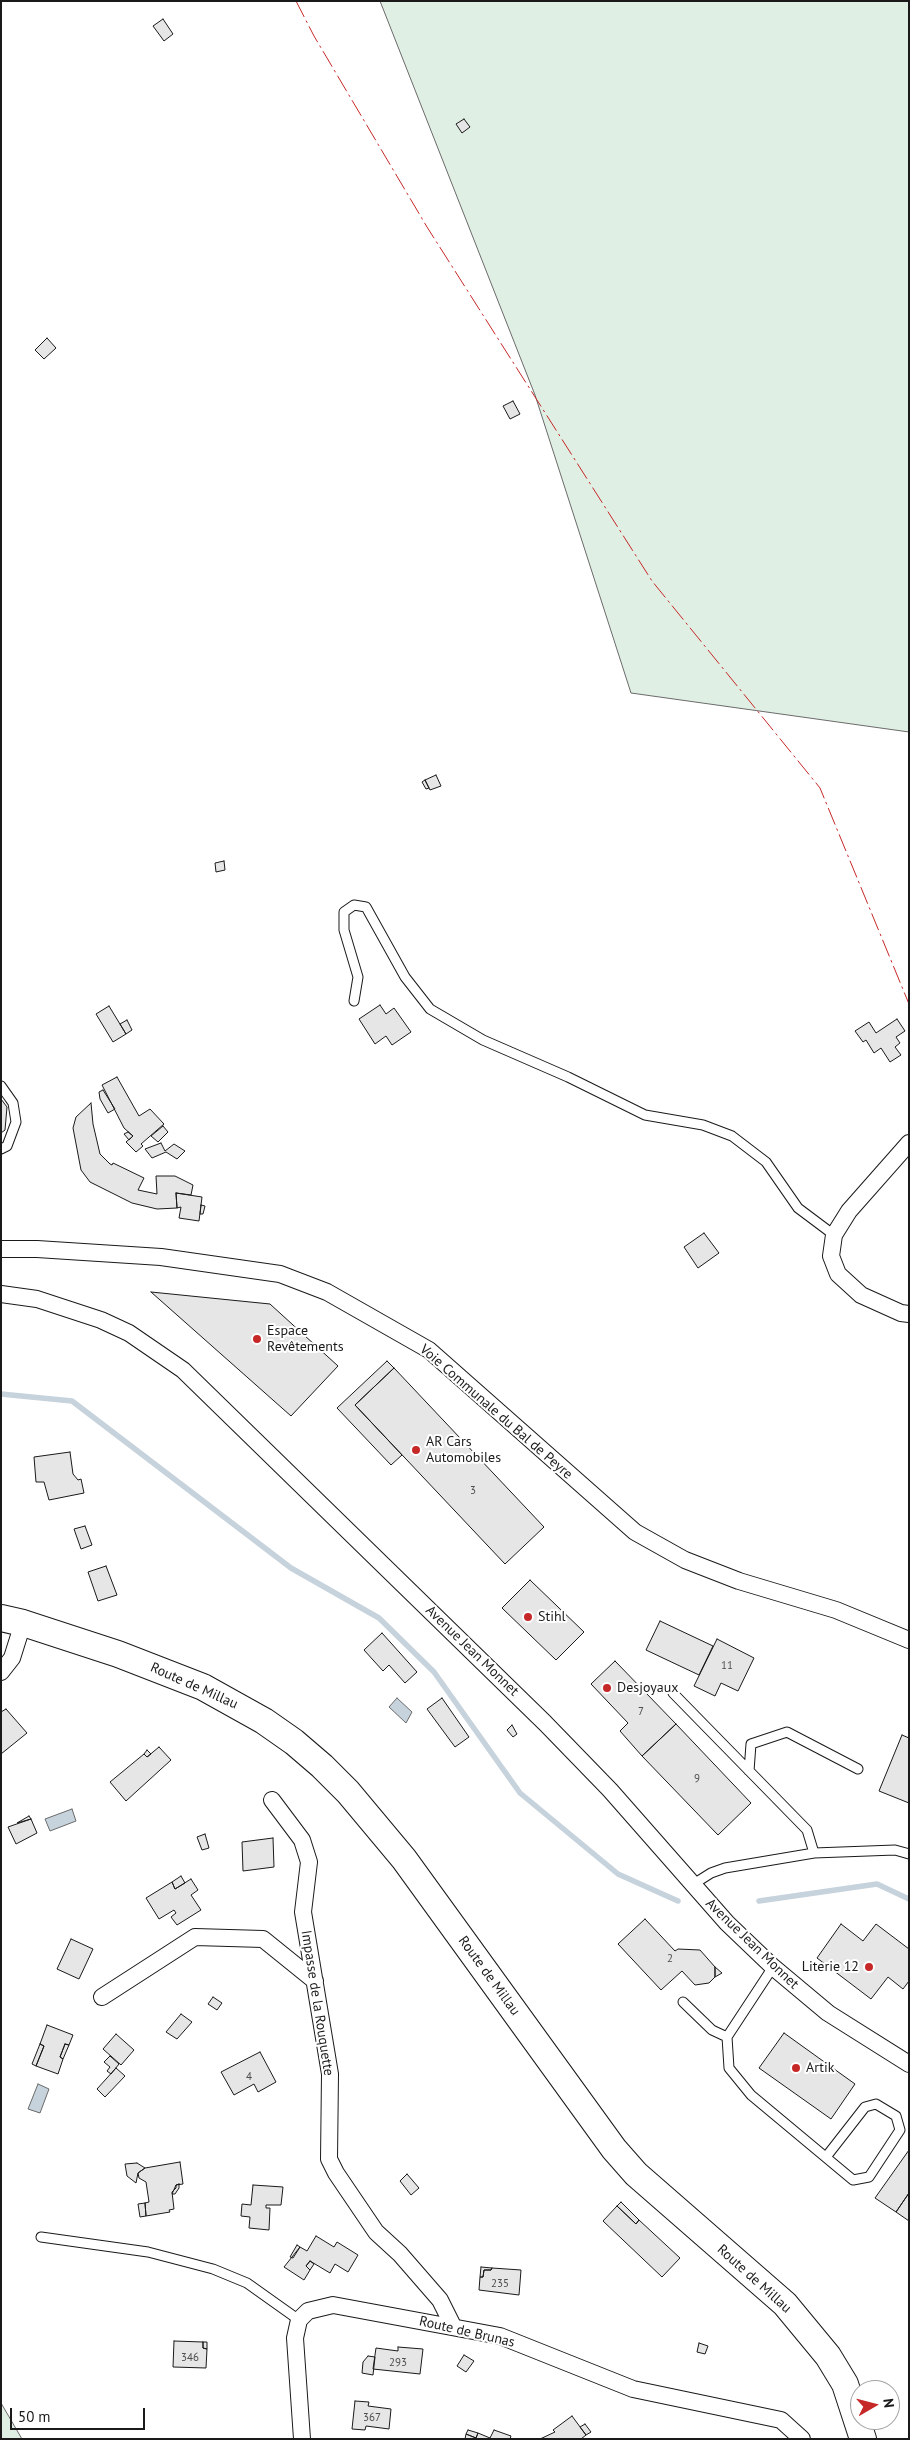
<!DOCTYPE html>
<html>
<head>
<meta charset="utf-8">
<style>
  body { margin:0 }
  #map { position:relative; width:910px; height:2440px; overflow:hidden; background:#fff; font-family:"PT Sans",sans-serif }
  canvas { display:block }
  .frame { position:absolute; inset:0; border:2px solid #1a1a1a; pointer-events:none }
  .north { position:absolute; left:850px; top:2380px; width:50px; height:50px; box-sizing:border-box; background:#fff; border:1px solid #a3a3a3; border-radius:50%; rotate:82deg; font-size:14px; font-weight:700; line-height:20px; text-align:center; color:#1a1a1a }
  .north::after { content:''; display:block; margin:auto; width:18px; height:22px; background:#c62828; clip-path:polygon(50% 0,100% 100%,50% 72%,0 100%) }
  .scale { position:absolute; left:10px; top:2408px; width:135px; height:22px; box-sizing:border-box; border:2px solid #1a1a1a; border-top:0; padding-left:6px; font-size:15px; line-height:18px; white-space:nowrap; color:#1a1a1a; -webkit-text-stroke:4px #fff; paint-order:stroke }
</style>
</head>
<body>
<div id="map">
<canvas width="910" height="2440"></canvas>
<div class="frame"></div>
<div class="north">N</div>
<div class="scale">50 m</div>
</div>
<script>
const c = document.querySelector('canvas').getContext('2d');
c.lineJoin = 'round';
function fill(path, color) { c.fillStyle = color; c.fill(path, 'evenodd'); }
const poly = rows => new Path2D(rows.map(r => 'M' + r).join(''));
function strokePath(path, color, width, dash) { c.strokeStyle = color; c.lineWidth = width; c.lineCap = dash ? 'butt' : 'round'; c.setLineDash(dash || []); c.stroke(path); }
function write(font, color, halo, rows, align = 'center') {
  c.font = font + ' "PT Sans",sans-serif'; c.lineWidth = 4; c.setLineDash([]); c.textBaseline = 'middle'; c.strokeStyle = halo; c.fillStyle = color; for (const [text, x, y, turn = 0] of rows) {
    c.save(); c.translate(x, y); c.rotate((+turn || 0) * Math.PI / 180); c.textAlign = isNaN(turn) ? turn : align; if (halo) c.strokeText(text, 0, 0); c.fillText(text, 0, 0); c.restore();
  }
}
const green = poly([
  [380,1,909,1,909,732,631,693,535,395,380,1],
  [1,2403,22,2439,1,2439,1,2403]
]);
fill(green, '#e0efe3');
strokePath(green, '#6a6a6a', 1);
const water = poly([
  [397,1698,412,1712,406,1723,389,1707,397,1698],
  [72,1809,76,1821,50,1831,45,1819,72,1809],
  [38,2084,49,2089,40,2113,28,2109,38,2084]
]);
fill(water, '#c6d2dc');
strokePath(water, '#6a6a6a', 1);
strokePath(poly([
  [1,1394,72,1401,291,1568,379,1618,434,1672,520,1793,618,1874,678,1901],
  [759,1901,877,1884,909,1899]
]), '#c6d2dc', 5.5);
const building = poly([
  [163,19,173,34,164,41,153,26,163,19],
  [464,119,470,127,462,133,456,124,464,119],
  [47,338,56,348,44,359,35,350,47,338],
  [513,401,520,414,510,419,503,406,513,401],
  [436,775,441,786,430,790,425,780,436,775],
  [425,780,429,788,426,789,422,782,425,780],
  [224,861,225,870,216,872,215,863,224,861],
  [380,1005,386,1014,394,1008,411,1032,392,1045,386,1036,375,1044,359,1019,380,1005],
  [109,1006,126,1034,113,1042,96,1014,109,1006],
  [897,1019,905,1031,896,1037,900,1043,895,1047,901,1055,890,1062,881,1048,874,1053,866,1040,863,1042,855,1031,869,1022,876,1033,897,1019],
  [127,1020,132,1030,126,1034,120,1024,127,1020],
  [117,1077,139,1116,150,1109,164,1124,141,1144,143,1146,136,1152,126,1142,133,1136,124,1128,102,1085,117,1077],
  [103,1090,115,1109,108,1113,100,1099,99,1092,103,1090],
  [1,1099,7,1107,5,1130,1,1133,1,1099],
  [91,1103,93,1124,100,1154,110,1164,112,1165,113,1163,144,1178,138,1190,157,1194,156,1176,175,1176,193,1185,191,1195,176,1193,177,1208,157,1209,132,1203,90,1182,81,1170,73,1128,76,1117,91,1103],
  [163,1126,168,1132,158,1142,151,1136,163,1126],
  [128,1132,133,1136,129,1140,124,1134,128,1132],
  [161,1143,165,1151,174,1144,185,1151,177,1159,166,1152,152,1158,145,1149,161,1143],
  [176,1193,202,1197,199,1221,179,1218,181,1207,177,1208,176,1193],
  [201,1205,205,1206,203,1214,200,1214,201,1205],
  [704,1233,719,1253,698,1268,684,1247,704,1233],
  [151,1292,270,1304,338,1366,291,1416,151,1292],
  [387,1361,394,1368,355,1405,402,1455,391,1465,337,1408,387,1361],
  [394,1368,544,1527,505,1564,355,1405,394,1368],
  [70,1452,73,1474,78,1480,81,1479,84,1493,49,1500,44,1482,36,1482,34,1457,70,1452],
  [85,1526,92,1545,81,1549,74,1529,85,1526],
  [106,1566,117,1595,98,1601,88,1572,106,1566],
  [530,1580,584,1632,556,1660,502,1608,530,1580],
  [660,1621,713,1646,699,1675,646,1650,660,1621],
  [382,1633,417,1672,405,1683,389,1665,383,1671,364,1650,382,1633],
  [717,1639,754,1658,738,1691,721,1683,715,1696,694,1686,717,1639],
  [615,1661,676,1724,642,1756,620,1731,628,1723,591,1684,615,1661],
  [442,1698,469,1737,455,1747,427,1709,442,1698],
  [6,1709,27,1733,1,1754,1,1712,6,1709],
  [676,1724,751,1803,718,1835,642,1756,676,1724],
  [512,1725,517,1734,513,1737,507,1730,512,1725],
  [902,1735,909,1738,909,1803,879,1791,902,1735],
  [159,1747,171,1760,126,1801,110,1782,144,1754,147,1757,159,1747],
  [147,1750,151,1754,147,1757,144,1754,147,1750],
  [29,1816,31,1819,17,1823,29,1816],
  [31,1819,37,1833,16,1844,8,1827,31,1819],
  [205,1834,209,1848,202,1850,197,1837,205,1834],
  [273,1838,274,1867,243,1871,242,1842,273,1838],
  [181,1876,185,1883,175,1889,172,1882,181,1876],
  [191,1879,198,1890,191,1895,201,1910,177,1925,171,1917,176,1913,174,1910,159,1919,146,1898,172,1882,175,1889,191,1879],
  [645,1919,675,1951,678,1949,700,1950,715,1967,715,1977,709,1983,695,1985,682,1971,661,1990,618,1944,645,1919],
  [841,1924,863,1941,876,1924,909,1949,909,1981,903,1989,888,1977,871,1999,817,1958,841,1924],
  [71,1939,93,1949,79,1979,57,1969,71,1939],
  [715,1967,722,1973,715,1977,715,1967],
  [213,1997,222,2003,217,2010,208,2004,213,1997],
  [181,2014,192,2022,177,2039,166,2032,181,2014],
  [47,2025,73,2035,69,2045,65,2044,60,2057,63,2059,58,2074,36,2066,44,2046,40,2044,47,2025],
  [784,2033,855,2084,831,2119,759,2068,784,2033],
  [116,2034,134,2050,121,2065,103,2049,116,2034],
  [40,2044,44,2046,36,2066,32,2064,40,2044],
  [65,2044,69,2045,63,2059,60,2057,65,2044],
  [260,2052,276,2082,258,2092,254,2084,234,2095,221,2072,260,2052],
  [110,2056,119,2064,111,2074,107,2071,110,2067,104,2062,110,2056],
  [116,2068,125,2076,105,2097,97,2089,116,2068],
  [909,2150,909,2193,896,2212,875,2198,909,2150],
  [180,2162,183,2184,176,2185,176,2188,172,2192,174,2209,169,2210,170,2212,146,2216,145,2203,149,2202,146,2182,139,2178,138,2173,145,2168,180,2162],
  [137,2163,145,2168,138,2173,136,2183,127,2176,125,2164,137,2163],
  [407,2174,419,2188,411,2195,400,2181,407,2174],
  [179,2184,179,2188,175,2194,172,2194,176,2185,179,2184],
  [253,2185,283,2187,281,2205,266,2205,266,2208,270,2208,269,2230,249,2228,250,2217,241,2216,242,2204,251,2205,253,2185],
  [909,2193,909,2221,896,2212,909,2193],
  [621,2202,639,2220,636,2224,617,2206,621,2202],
  [145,2203,146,2216,140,2217,138,2204,145,2203],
  [617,2206,636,2224,639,2220,680,2258,662,2277,603,2221,617,2206],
  [316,2236,334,2247,337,2242,358,2255,348,2272,335,2264,330,2273,310,2261,306,2266,310,2270,304,2280,284,2267,300,2247,307,2251,316,2236],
  [297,2245,300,2247,293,2258,290,2257,297,2245],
  [310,2261,314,2264,310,2270,306,2266,310,2261],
  [481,2267,492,2268,491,2270,484,2270,483,2277,480,2277,481,2267],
  [492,2268,521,2270,519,2295,479,2290,480,2277,483,2277,484,2270,491,2270,492,2268],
  [174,2341,203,2342,203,2348,207,2349,206,2368,173,2367,174,2341],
  [203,2342,207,2342,207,2349,203,2348,203,2342],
  [699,2343,708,2346,705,2354,697,2352,699,2343],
  [398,2347,423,2349,420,2374,373,2369,376,2348,398,2351,398,2347],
  [464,2355,474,2361,466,2372,457,2366,464,2355],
  [368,2356,375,2357,373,2375,362,2373,363,2362,368,2356],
  [355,2401,369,2402,368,2406,391,2409,389,2429,366,2426,365,2430,352,2429,355,2401],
  [572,2416,586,2435,581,2439,540,2439,555,2432,553,2430,572,2416],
  [585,2424,591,2432,586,2435,580,2427,585,2424],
  [468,2430,478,2433,476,2438,466,2434,468,2430],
  [494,2430,511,2436,510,2439,465,2439,466,2434,476,2438,478,2433,490,2438,494,2430]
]);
fill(building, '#e6e6e6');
strokePath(building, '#1a1a1a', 1);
const service = poly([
  [354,1001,358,977,344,930,344,912,354,905,366,907,405,977,430,1009,483,1040,568,1077,645,1115,703,1125,732,1136,766,1162,798,1208,834,1235],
  [1,1086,13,1103,16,1122,7,1146,1,1149],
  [673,1693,807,1830,814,1853],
  [749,1771,751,1744,787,1732,858,1769],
  [692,1885,711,1873,725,1868,814,1853,895,1850,909,1854],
  [773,1967,727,2037,729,2068,751,2095,853,2180,869,2177,900,2130,896,2116,876,2104,865,2107,826,2157],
  [683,2002,712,2030,727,2037],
  [41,2237,148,2252,213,2269,247,2283,299,2320]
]);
const minor = poly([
  [909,1143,849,1211,834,1235,831,1256,838,1274,861,1295,901,1313,909,1314],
  [1,1249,37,1249,161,1257,280,1274,327,1292,429,1350,635,1532,685,1560,739,1581,836,1610,909,1640],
  [1,1294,37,1299,101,1320,129,1333,183,1370,545,1723,610,1790,727,1923,773,1967,828,2013,909,2064],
  [1,1672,12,1658,23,1623],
  [272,1800,302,1840,309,1862,303,1912,330,2074,329,2159,336,2173,376,2232,400,2254,440,2300,453,2326],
  [102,1997,195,1937,263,1939,315,1981],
  [302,2439,295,2338,299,2320,308,2311,333,2305,500,2336,633,2389,781,2420,802,2439]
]);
const primary = poly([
  [1,1618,23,1623,118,1654,203,1687,264,1721,294,1742,322,1766,348,1792,404,1859,614,2149,636,2174,785,2304,828,2356,845,2384,863,2439]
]);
strokePath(service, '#1a1a1a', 11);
strokePath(minor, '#1a1a1a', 18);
strokePath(primary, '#1a1a1a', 28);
strokePath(service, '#fff', 9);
strokePath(minor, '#fff', 16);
strokePath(primary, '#fff', 26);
strokePath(poly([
  [296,1,314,36,427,227,652,581,820,788,909,1004]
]), '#c62828', 1, [18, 4, 2.5, 4]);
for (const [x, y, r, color] of [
  [257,1339,5,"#c62828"],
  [416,1450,5,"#c62828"],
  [528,1617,5,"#c62828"],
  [607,1688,5,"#c62828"],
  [869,1967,5,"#c62828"],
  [796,2068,5,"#c62828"]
]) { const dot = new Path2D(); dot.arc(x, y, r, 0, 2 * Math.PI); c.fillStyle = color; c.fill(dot); strokePath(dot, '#fff', 2); }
write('11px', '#4d4d4d', null, [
  ["3",473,1491],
  ["11",727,1666],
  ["7",641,1712],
  ["9",697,1779],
  ["2",670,1959],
  ["4",249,2077],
  ["235",500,2284],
  ["346",190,2358],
  ["293",398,2363],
  ["367",372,2418]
]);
write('14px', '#1a1a1a', '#fff', [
  ["Espace",267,1331],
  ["Revêtements",267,1347],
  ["AR Cars",426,1442],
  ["Automobiles",426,1458],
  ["Stihl",538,1617],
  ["Desjoyaux",617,1688],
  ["Literie 12",859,1967,"right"],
  ["Artik",806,2068]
], 'left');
write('14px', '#1a1a1a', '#fff', [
  ["Voie Communale du Bal de Peyre",496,1412,41],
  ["Avenue Jean Monnet",472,1651,44],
  ["Route de Millau",194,1686,24],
  ["Avenue Jean Monnet",752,1944,44],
  ["Route de Millau",489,1976,54],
  ["Impasse de la Rouquette",317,2003,81],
  ["Route de Millau",754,2279,42],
  ["Route de Brunas",467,2332,13]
]);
</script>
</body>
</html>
